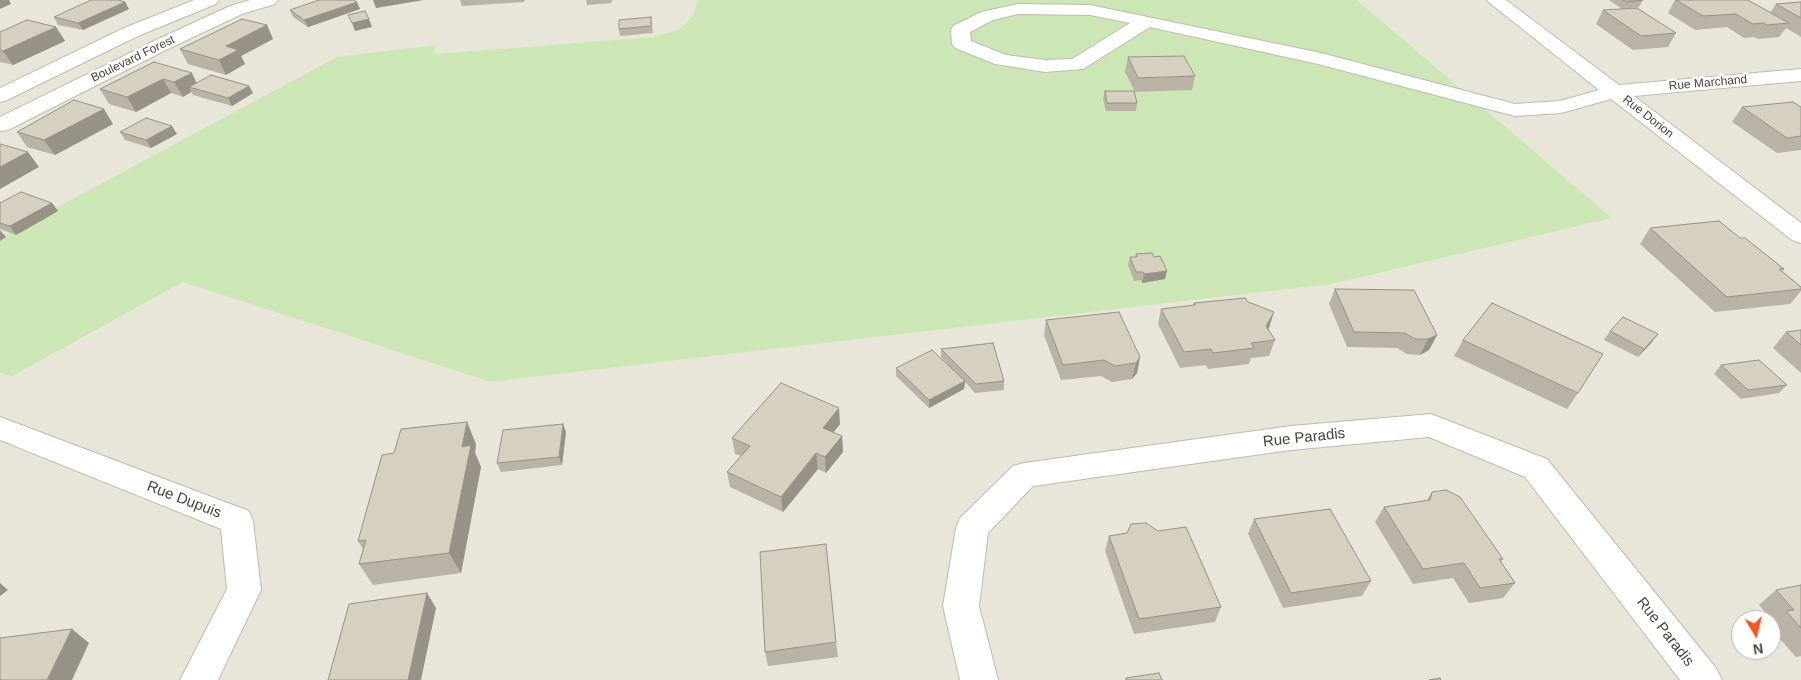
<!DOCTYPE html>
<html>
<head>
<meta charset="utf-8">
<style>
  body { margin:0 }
  #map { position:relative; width:1801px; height:680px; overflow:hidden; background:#f5f3eb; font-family:Helvetica,sans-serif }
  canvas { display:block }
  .north { position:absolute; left:1731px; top:610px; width:50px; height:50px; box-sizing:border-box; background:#fff; border:1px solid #b6b4b0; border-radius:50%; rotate:171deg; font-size:14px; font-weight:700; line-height:20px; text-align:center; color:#494439 }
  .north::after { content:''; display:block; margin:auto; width:18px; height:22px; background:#f35723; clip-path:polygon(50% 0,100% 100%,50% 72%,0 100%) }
</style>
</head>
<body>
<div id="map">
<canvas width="1801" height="680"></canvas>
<div class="north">N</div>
</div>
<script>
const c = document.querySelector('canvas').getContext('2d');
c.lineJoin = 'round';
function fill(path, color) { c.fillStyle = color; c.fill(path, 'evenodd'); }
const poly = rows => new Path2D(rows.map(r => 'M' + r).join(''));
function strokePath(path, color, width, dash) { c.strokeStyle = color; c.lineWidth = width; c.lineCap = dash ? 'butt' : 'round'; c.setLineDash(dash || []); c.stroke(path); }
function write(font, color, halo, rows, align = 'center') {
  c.font = font + ' Helvetica,sans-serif'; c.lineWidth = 5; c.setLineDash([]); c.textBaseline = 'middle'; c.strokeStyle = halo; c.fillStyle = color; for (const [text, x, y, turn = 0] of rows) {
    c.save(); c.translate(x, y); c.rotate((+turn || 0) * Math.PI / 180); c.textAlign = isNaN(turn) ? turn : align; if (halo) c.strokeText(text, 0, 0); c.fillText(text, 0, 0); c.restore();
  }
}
fill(poly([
  [0,0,698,0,692,17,680,29,652,37,434,54,436,45,0,238],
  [1357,0,1801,0,1801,680,0,680,0,372,11,377,183,282,490,382,1332,284,1611,218],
  [1741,620,1771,620,1771,650,1741,650]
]), '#e8e5d9');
fill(poly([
  [698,0,1357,0,1612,218,1332,284,490,382,183,282,11,377,0,372,0,238,337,57,436,45,434,54,652,37,680,29,692,17]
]), '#cce7b5');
const minor = poly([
  [1486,0,1506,0,1619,85,1801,69,1801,81,1634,96,1801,223,1801,243,1792,240,1611,99,1561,113,1515,116,1318,64,1150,27,1083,69,1045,72,995,64,955,48,952,44,951,30,953,26,981,12,1018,4,1090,5,1321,53,1515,104,1560,101,1599,90,1486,0],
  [1018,14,1090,15,1130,23,1072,59,1045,60,1006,55,971,41,970,32,993,20,1018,14],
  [1431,414,1547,459,1716,668,1722,680,1680,680,1525,477,1429,437,1291,450,1033,486,988,533,979,606,998,680,960,680,943,606,956,528,960,518,1013,466,1024,463,1291,426,1431,414],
  [0,417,249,511,253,521,261,590,218,680,180,680,227,589,221,529,0,440,0,417]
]);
const tertiary = poly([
  [194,0,219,0,216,4,138,36,7,100,0,102,0,88,124,28,194,0],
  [250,0,278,0,275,4,242,14,170,48,8,130,0,131,0,117,156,40,230,6,250,0]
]);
strokePath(minor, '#c0bbad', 2);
strokePath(tertiary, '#c0bbad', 2);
fill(minor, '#fff');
fill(tertiary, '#fff');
fill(poly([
  [460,0,525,0,524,2,462,6],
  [586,0,612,0,611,3,587,5],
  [1609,0,1643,0,1639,7,1622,9],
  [1675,0,1748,0,1770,13,1776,4,1801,2,1801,37,1786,28,1779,37,1758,39,1754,37,1744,38,1727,27,1695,30,1668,13],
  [129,9,83,30,58,25,54,17],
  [360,9,308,27,293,17,290,10],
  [1603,10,1676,33,1668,47,1633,50,1596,24],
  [651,17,653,33,620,36,619,29],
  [267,25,273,39,241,56,245,64,226,75,188,64,180,49],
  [56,27,65,41,13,65,0,62,0,32],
  [1128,57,1195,76,1192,90,1135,92,1125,72],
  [154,62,197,83,253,93,232,106,193,95,191,92,183,97,171,93,136,112,109,104,100,89],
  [1105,91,1137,103,1136,111,1106,111,1103,99],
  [1742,107,1801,107,1801,150,1777,153,1732,122],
  [113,124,55,155,27,147,17,132],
  [120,132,177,134,151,148,125,140],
  [0,203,52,203,58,211,16,235,0,229],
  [1650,228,1740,238,1784,269,1782,271,1801,287,1801,291,1790,304,1715,312,1640,244],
  [1136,254,1165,279,1142,283,1141,280,1134,281,1128,265,1130,257,1135,257],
  [1335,289,1437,335,1429,350,1420,355,1407,354,1397,348,1347,347,1329,304],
  [1194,303,1268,329,1275,340,1269,356,1251,358,1249,364,1208,369,1206,365,1180,368,1158,324,1161,309,1193,305],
  [1046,320,1140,357,1137,373,1132,379,1112,382,1101,376,1061,380,1044,335],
  [1801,330,1801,373,1773,348,1786,332],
  [1610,331,1652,342,1638,357,1604,340],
  [1463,340,1578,393,1567,409,1454,356],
  [941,349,1004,381,1004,390,975,393,965,382,964,389,929,408,896,376,896,368,948,364,941,357],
  [1721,365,1787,385,1779,393,1741,399,1714,374],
  [840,424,833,433,842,436,843,452,826,473,818,469,783,512,730,487,727,472,741,456,735,454,732,438],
  [566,432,562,465,501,472,497,463],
  [476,444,475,453,481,467,461,573,373,585,359,564,363,549,358,541],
  [1432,492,1503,559,1501,562,1515,583,1503,598,1469,603,1453,578,1413,584,1375,522,1384,507,1427,500],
  [1254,519,1371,581,1362,596,1283,608,1248,534],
  [1127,533,1221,607,1215,622,1134,634,1105,551,1109,536],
  [1801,585,1801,656,1796,657,1771,629,1771,624,1774,622,1759,605,1776,590],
  [836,642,838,657,768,666,765,652]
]), '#b8b3a5');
fill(poly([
  [0,0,9,0,11,4,0,9],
  [373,0,424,0,376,8],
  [125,2,129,9,83,30,78,23],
  [357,2,360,9,308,27,304,20],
  [369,19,372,27,355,31,352,23],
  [267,25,273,39,241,56,245,64,226,75,219,60,226,46],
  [56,27,65,41,13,65,3,51],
  [192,73,199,88,189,87,191,92,183,97,174,82],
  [163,79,171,93,136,112,127,97],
  [249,86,253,93,232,106,228,98],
  [104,109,113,124,55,155,44,140],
  [172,126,177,134,151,148,146,140],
  [28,152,39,167,0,189,0,167],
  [52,203,58,211,16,235,10,226],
  [0,230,6,237,0,241],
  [1167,271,1165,279,1142,283,1144,274],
  [1274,312,1269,328,1261,341,1266,326],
  [1658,334,1652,342,1638,357,1644,349],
  [1437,335,1429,350,1420,355,1428,339],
  [1140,357,1137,373,1132,379,1136,363],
  [965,381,964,389,929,408,929,400],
  [839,408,840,424,824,444,823,428],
  [467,422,476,444,475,453,481,467,461,573,449,553,462,447],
  [563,424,566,432,562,465,559,457],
  [842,436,843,452,826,473,825,457],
  [816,453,818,469,783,512,781,497],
  [0,583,8,590,0,596],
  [427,593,436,608,421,680,408,680],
  [72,629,89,643,72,680,47,680]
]), '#969286');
const building = poly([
  [91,0,118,0,125,2,78,23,54,17,91,0],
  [319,0,354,0,357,2,304,20,290,10,319,0],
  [1623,0,1643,0,1626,2,1623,0],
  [1676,0,1748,0,1789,23,1767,25,1763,23,1753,24,1736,14,1703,16,1676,0],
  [1801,2,1801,18,1776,4,1801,2],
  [1637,8,1676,33,1641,36,1603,10,1637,8],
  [365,11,369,19,352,23,348,15,365,11],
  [651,17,651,26,619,29,619,20,651,17],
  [242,19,267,25,226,46,238,50,219,60,180,49,242,19],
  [27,20,56,27,3,51,0,50,0,32,27,20],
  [1184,56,1195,76,1138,78,1128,57,1184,56],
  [154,62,192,73,174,82,163,79,127,97,100,89,154,62],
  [211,75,249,86,228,98,189,87,211,75],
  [1105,91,1134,91,1137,103,1107,103,1105,91],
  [74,100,104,109,44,140,17,132,74,100],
  [1793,102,1801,107,1801,136,1787,138,1742,107,1793,102],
  [146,118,172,126,146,140,120,132,146,118],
  [0,144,28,152,0,167,0,144],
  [21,192,52,203,10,226,0,223,0,203,21,192],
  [1719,221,1740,238,1745,238,1784,269,1779,269,1801,287,1801,289,1727,297,1650,228,1719,221],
  [1152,253,1154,257,1160,256,1167,271,1144,274,1143,272,1136,272,1130,257,1137,257,1136,254,1152,253],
  [1335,289,1414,290,1437,335,1428,339,1415,339,1405,333,1354,332,1335,289],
  [1245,298,1248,302,1274,312,1266,326,1275,340,1251,343,1254,348,1213,353,1211,349,1184,352,1161,309,1195,305,1194,303,1245,298],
  [1492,303,1603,354,1578,393,1463,340,1492,303],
  [1119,312,1140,357,1136,363,1115,366,1104,360,1063,365,1046,320,1119,312],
  [1623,317,1658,334,1644,349,1610,331,1623,317],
  [1801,330,1801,345,1786,332,1801,330],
  [993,343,1004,381,976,384,941,349,993,343],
  [932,350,965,381,929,400,896,368,932,350],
  [1759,360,1787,385,1748,390,1721,365,1759,360],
  [781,383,839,408,823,428,842,436,825,457,816,453,781,497,727,472,750,446,732,438,781,383],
  [467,422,462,447,471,445,449,553,359,564,366,540,358,541,382,455,394,453,401,429,467,422],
  [563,424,559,457,497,463,503,430,563,424],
  [1446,490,1460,497,1503,559,1499,559,1515,583,1480,588,1464,563,1423,569,1384,507,1430,500,1432,492,1446,490],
  [1330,509,1371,581,1291,593,1254,519,1330,509],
  [1146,523,1158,531,1186,527,1221,607,1139,619,1109,536,1127,533,1131,524,1146,523],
  [826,544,836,642,765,652,760,552,826,544],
  [1801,585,1801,628,1786,611,1794,610,1776,590,1801,585],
  [427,593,408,680,328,680,349,604,427,593],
  [72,629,47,680,0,680,0,638,72,629],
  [1159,673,1162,680,1126,680,1126,678,1159,673],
  [1440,678,1441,680,1429,680,1440,678]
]);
fill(building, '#d6d0c0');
strokePath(building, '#969286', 1);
write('12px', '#494439', '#fff', [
  ["Boulevard Forest",133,59,-26],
  ["Rue Marchand",1708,83,-5],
  ["Rue Dorion",1648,117,38]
]);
write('15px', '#494439', '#fff', [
  ["Rue Paradis",1304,438,-6],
  ["Rue Dupuis",184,500,21],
  ["Rue Paradis",1665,632,52]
]);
</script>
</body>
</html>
